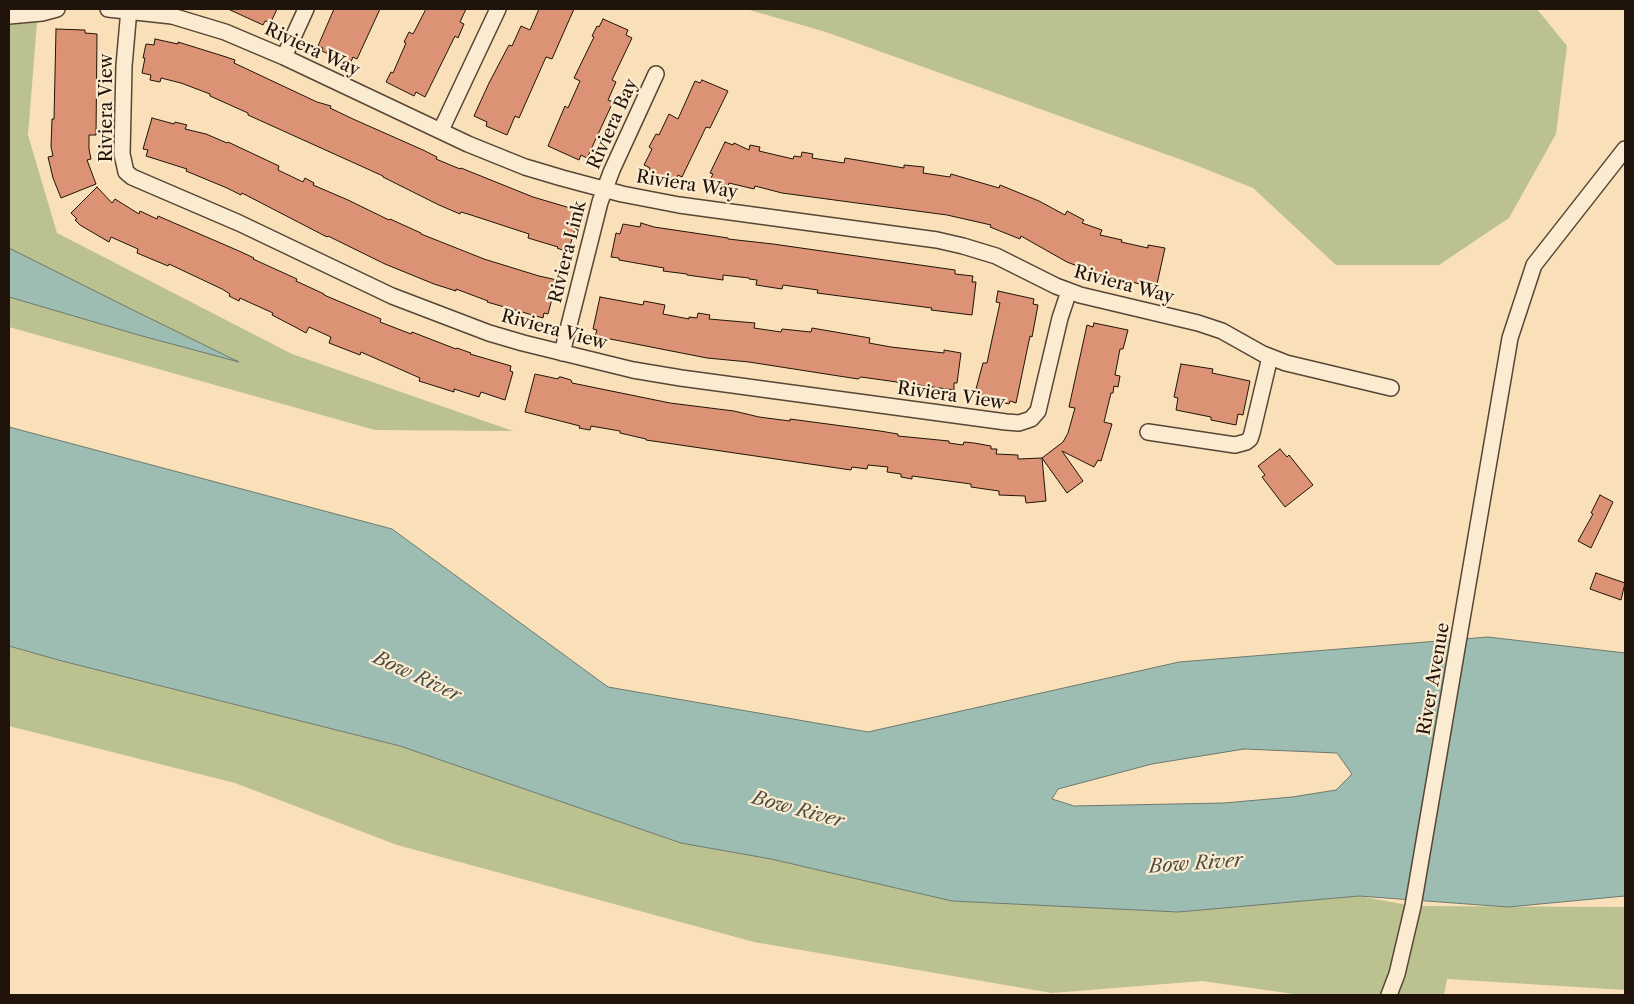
<!DOCTYPE html>
<html>
<head>
<meta charset="utf-8">
<style>
  body { margin:0 }
  #map { position:relative; width:1634px; height:1004px; overflow:hidden; background:#f9e0b8; font-family:"Libre Caslon Text",serif }
  canvas { display:block }
  .frame { position:absolute; inset:0; border:10px solid #201309; pointer-events:none }
</style>
</head>
<body>
<div id="map">
<canvas width="1634" height="1004"></canvas>
<div class="frame"></div>
</div>
<script>
const c = document.querySelector('canvas').getContext('2d');
c.lineJoin = 'round';
function fill(path, color) { c.fillStyle = color; c.fill(path, 'evenodd'); }
const poly = rows => new Path2D(rows.map(r => 'M' + r).join(''));
function strokePath(path, color, width, dash) { c.strokeStyle = color; c.lineWidth = width; c.lineCap = dash ? 'butt' : 'round'; c.setLineDash(dash || []); c.stroke(path); }
function write(font, color, halo, rows, align = 'center') {
  c.font = font + ' "Libre Caslon Text",serif'; c.lineWidth = 4.5; c.setLineDash([]); c.textBaseline = 'middle'; c.strokeStyle = halo; c.fillStyle = color; for (const [text, x, y, turn = 0] of rows) {
    c.save(); c.translate(x, y); c.rotate((+turn || 0) * Math.PI / 180); c.textAlign = isNaN(turn) ? turn : align; if (halo) c.strokeText(text, 0, 0); c.fillText(text, 0, 0); c.restore();
  }
}
fill(poly([
  [746,9,1537,9,1567,46,1556,134,1509,218,1439,265,1336,265,1253,188,1193,164,826,32],
  [37,22,28,135,57,233,292,354,513,431,375,430,9,327,9,25],
  [9,646,62,661,400,746,681,843,771,859,952,901,1178,912,1359,896,1413,906,1625,907,1625,990,1447,979,1444,995,1301,995,1202,981,1052,993,754,942,397,845,235,783,9,726]
]), '#bcc28f');
const water = poly([
  [9,248,137,312,239,362,142,336,9,297,9,248],
  [9,427,392,529,608,687,868,732,1179,662,1488,637,1625,653,1625,896,1508,907,1359,896,1178,912,952,901,771,859,681,843,400,746,62,661,9,646,9,427],
  [1244,749,1337,753,1352,774,1336,790,1292,797,1224,803,1074,806,1052,799,1058,789,1152,764,1244,749]
]);
fill(water, '#9ebdb2');
strokePath(water, '#6c796e', 1);
const building = poly([
  [228,9,277,9,271,22,265,21,263,25,228,9],
  [334,9,380,9,357,59,353,57,350,64,322,51,323,48,318,46,334,9],
  [426,9,466,9,460,22,464,24,458,38,455,36,425,97,416,92,414,96,386,82,391,72,393,73,406,43,404,42,409,32,413,34,426,9],
  [539,9,574,9,552,59,546,57,519,118,515,116,507,135,486,126,487,122,474,116,489,83,509,45,512,46,521,26,530,30,539,9],
  [603,19,628,30,626,35,632,38,612,80,616,82,608,100,613,102,587,158,581,155,579,160,548,146,565,106,568,108,580,81,574,78,594,37,592,36,597,26,599,27,603,19],
  [56,29,85,30,85,33,97,34,96,135,89,135,89,149,91,159,87,160,96,184,61,198,53,178,48,157,53,156,51,147,52,119,54,119,56,29],
  [155,39,178,44,178,42,223,56,235,60,234,63,317,102,331,106,330,108,353,119,423,150,437,157,436,159,460,169,461,168,533,197,577,210,576,215,579,216,568,252,557,248,558,247,528,238,529,234,471,215,461,212,460,214,439,205,383,177,383,176,248,115,248,113,210,96,210,94,181,83,161,78,160,82,150,80,151,75,142,73,145,58,143,58,146,44,154,45,155,39],
  [702,80,728,91,710,128,706,127,682,177,678,175,674,184,647,173,650,168,644,165,652,149,649,147,656,134,659,135,669,114,678,119,695,81,700,83,702,80],
  [152,118,174,124,175,122,187,125,185,129,206,134,227,143,228,142,279,166,278,170,303,182,305,178,314,183,313,185,348,200,389,220,390,219,421,233,421,234,484,259,539,276,557,280,548,314,544,313,543,318,487,302,488,301,456,289,456,291,434,284,385,264,328,236,327,237,242,193,241,195,227,188,186,171,187,169,146,156,148,150,143,149,152,118],
  [725,142,733,145,734,143,749,150,750,145,760,147,759,151,793,159,794,156,801,157,802,152,813,154,812,158,844,163,845,158,904,168,904,165,924,167,923,173,950,177,951,174,999,188,1000,185,1039,201,1065,215,1067,211,1084,220,1082,223,1102,230,1100,235,1122,240,1121,242,1148,248,1148,245,1165,248,1157,284,1154,284,1153,287,1093,273,1093,272,1067,262,1021,236,1020,239,990,227,991,225,947,215,782,193,755,186,754,189,729,183,728,186,722,184,721,185,710,180,713,174,710,173,725,142],
  [97,187,112,203,115,199,139,214,140,211,157,219,158,216,239,251,254,258,253,259,297,279,296,281,324,294,324,295,381,319,380,322,411,334,412,332,456,349,457,348,471,353,470,354,511,366,510,371,513,372,505,400,481,392,479,397,454,389,454,392,419,381,420,378,361,352,360,355,329,343,331,337,309,327,306,333,297,328,272,315,273,313,242,299,240,298,239,301,229,296,230,294,222,289,169,264,168,266,137,253,138,249,111,237,109,242,80,225,75,220,77,219,71,213,97,187],
  [641,223,654,227,728,238,728,239,773,244,955,270,955,274,973,276,972,282,976,282,972,315,931,310,932,308,817,293,818,290,783,285,782,289,756,285,757,280,749,279,749,278,723,275,723,280,687,275,687,274,663,271,664,268,619,260,619,258,611,257,616,233,620,234,623,224,640,227,641,223],
  [998,291,1034,299,1033,304,1038,305,1032,337,1030,336,1016,403,1010,401,1009,404,978,397,980,390,976,389,983,363,987,363,991,344,1000,303,996,302,998,291],
  [600,297,643,305,644,301,665,305,663,314,689,319,689,317,697,318,698,313,710,315,709,319,755,323,754,328,781,332,782,329,811,332,812,328,870,338,869,343,891,347,944,353,944,350,961,353,957,383,954,383,954,390,861,377,858,379,749,362,707,358,595,336,597,330,593,329,600,297],
  [1094,323,1128,330,1123,349,1120,349,1115,375,1120,376,1118,387,1114,386,1113,393,1111,393,1104,422,1112,424,1101,461,1098,460,1094,467,1062,451,1083,481,1067,493,1042,458,1046,501,1026,503,1025,496,999,495,999,491,971,487,971,484,912,476,912,479,901,477,901,474,887,472,888,467,868,465,867,469,852,467,851,470,646,440,646,439,620,433,620,431,591,426,590,430,579,428,580,426,525,412,535,374,558,379,559,377,561,377,571,380,572,383,670,403,734,411,759,417,790,421,790,419,880,431,898,434,898,436,949,441,949,443,963,445,964,442,974,443,991,446,991,449,997,449,996,454,1018,455,1018,459,1042,458,1063,442,1068,433,1075,408,1069,407,1087,325,1093,327,1094,323],
  [1181,364,1213,369,1212,373,1250,381,1243,415,1238,414,1236,425,1211,420,1211,417,1176,410,1178,398,1174,397,1181,364],
  [1280,449,1287,457,1289,455,1313,485,1285,507,1262,477,1265,475,1258,466,1280,449],
  [1600,495,1613,502,1591,548,1578,541,1593,514,1591,513,1600,495],
  [1596,573,1625,583,1621,600,1590,589,1596,573]
]);
fill(building, '#dc9375');
strokePath(building, '#201309', 1);
const minor = poly([
  [108,9,172,16,225,32,284,57,468,144,525,167,562,178,622,194,679,205,937,240,963,246,996,256,1056,286,1080,295,1198,323,1222,331,1263,354,1286,363,1391,388],
  [129,9,124,66,122,154,126,172,132,177,239,223,392,296,489,333,523,343,633,370,681,378,1006,422,1019,423,1031,419,1038,411,1060,318,1069,291],
  [9,16,42,13,57,9],
  [284,57,306,9],
  [441,130,498,9],
  [562,353,600,202,612,170,656,74],
  [1148,432,1235,445,1246,442,1250,439,1252,433,1270,357],
  [1389,995,1397,974,1413,906,1510,338,1534,265,1625,149]
]);
strokePath(minor, '#564635', 18);
strokePath(minor, '#fbebd1', 15);
write('18px', '#201309', '#fbebd1', [
  ["Riviera Way",312,50,25],
  ["Riviera View",107,108,-90],
  ["Riviera Bay",613,124,-66],
  ["Riviera Way",687,185,9],
  ["Riviera Link",568,252,-76],
  ["Riviera Way",1124,285,15],
  ["Riviera View",554,330,15],
  ["Riviera View",951,396,8],
  ["River Avenue",1434,679,-80]
]);
write('italic 19px', '#4c4e44', '#fbebd1', [
  ["Bow River",417,677,25],
  ["Bow River",798,810,15],
  ["Bow River",1196,864,-4]
]);
</script>
</body>
</html>
